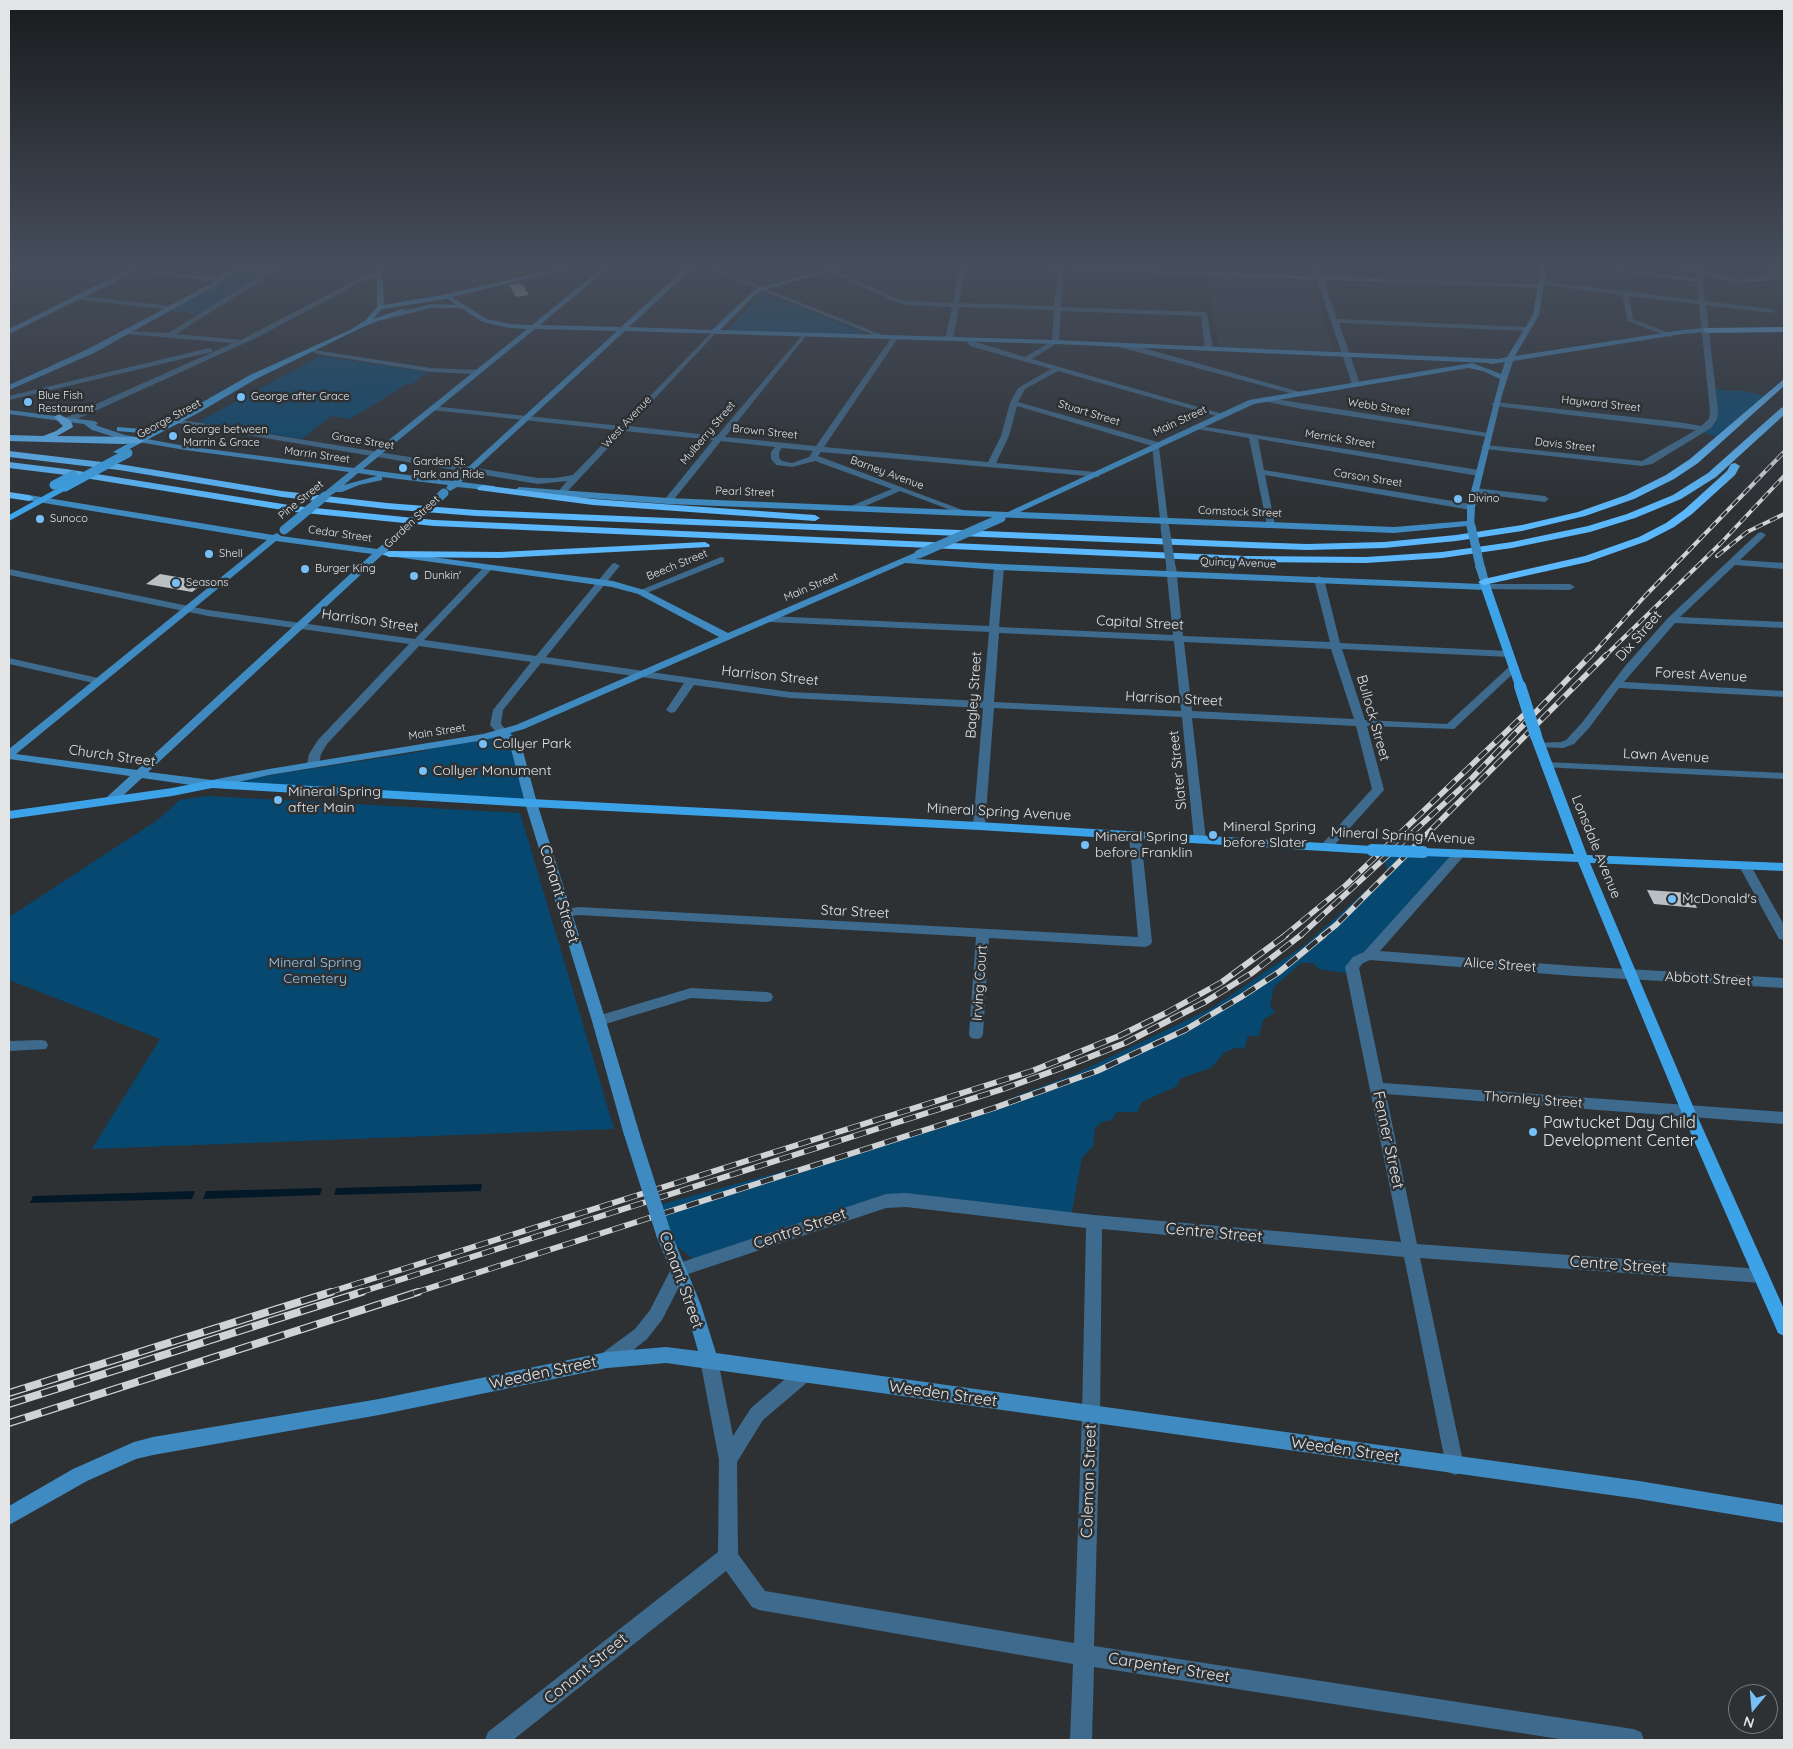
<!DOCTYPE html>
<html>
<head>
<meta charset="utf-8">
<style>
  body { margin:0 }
  #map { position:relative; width:1793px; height:1749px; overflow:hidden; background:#2d3134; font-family:Quicksand,sans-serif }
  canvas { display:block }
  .frame { position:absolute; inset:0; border:10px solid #e2e4e6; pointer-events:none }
  .north { position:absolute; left:1728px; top:1684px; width:50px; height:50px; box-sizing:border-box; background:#2d3134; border:1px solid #75797b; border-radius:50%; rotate:197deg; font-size:14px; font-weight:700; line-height:20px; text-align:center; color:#e2e4e6 }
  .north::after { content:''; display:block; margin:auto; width:18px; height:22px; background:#77bff7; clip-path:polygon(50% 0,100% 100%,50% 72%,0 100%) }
</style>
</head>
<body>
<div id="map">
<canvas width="1793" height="1749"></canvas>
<div class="frame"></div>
<div class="north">N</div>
</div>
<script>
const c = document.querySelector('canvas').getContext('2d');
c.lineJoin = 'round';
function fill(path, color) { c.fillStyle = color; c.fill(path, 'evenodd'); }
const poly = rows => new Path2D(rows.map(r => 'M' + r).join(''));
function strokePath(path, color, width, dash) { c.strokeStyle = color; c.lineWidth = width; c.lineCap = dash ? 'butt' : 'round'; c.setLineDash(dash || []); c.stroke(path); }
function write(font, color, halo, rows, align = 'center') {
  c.font = font + ' Quicksand,sans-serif'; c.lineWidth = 5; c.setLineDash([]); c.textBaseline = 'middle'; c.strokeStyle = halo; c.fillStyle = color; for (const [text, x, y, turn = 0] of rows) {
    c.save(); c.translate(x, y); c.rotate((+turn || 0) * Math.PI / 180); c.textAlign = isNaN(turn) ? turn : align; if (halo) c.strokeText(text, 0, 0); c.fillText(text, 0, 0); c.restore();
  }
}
fill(poly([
  [1208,276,1312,281,1334,351,1218,347]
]), '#333b43');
fill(poly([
  [238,266,280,266,201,315,165,310,221,280],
  [766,294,860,331,861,334,859,335,731,331,728,329,760,295],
  [320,356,428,372,412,384,407,384,350,419,331,416,302,439,198,422],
  [1714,389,1732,391,1745,391,1766,396,1718,437,1697,431,1711,421],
  [511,728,531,801,220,783,419,752],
  [207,796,520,813,614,1129,92,1149,160,1039,9,980,9,917,159,819,180,800],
  [1380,850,1457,853,1351,974,1319,969,1313,963,1301,963,1274,987,1270,1005,1275,1012,1263,1020,1259,1036,1248,1036,1244,1049,1236,1048,1225,1052,1211,1068,1181,1078,1177,1086,1142,1102,1137,1112,1117,1112,1112,1120,1102,1122,1095,1128,1093,1146,1082,1158,1071,1216,913,1200,696,1261,669,1240,655,1206,813,1163,973,1113,1077,1073,1212,1008,1306,944,1388,871]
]), '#074870');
fill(poly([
  [482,1184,481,1191,334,1195,336,1188],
  [322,1188,320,1195,203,1199,206,1191],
  [195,1191,192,1199,30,1203,33,1196]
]), '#041928');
fill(poly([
  [518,283,523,285,529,295,516,297,509,285],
  [160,574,206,582,192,592,146,584],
  [1647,890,1690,893,1697,908,1654,904]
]), '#babfc3');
fill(poly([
  [277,266,284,266,176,334,241,340,365,275,387,271,390,273,369,278,258,337,73,421,67,421,67,417,233,343,127,334,125,333,125,331,168,333,277,266],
  [469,266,476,266,471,270,467,270,469,266],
  [700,266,708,266,890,338,884,339,700,266],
  [817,266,825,266,898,299,908,301,953,303,960,266,966,266,959,303,1054,306,1058,270,1006,268,1003,266,1064,266,1316,276,1313,266,1319,266,1323,276,1538,284,1541,281,1698,300,1696,282,1574,266,1592,266,1696,278,1696,274,1664,266,1675,266,1695,270,1695,266,1701,266,1702,271,1738,279,1771,276,1769,266,1775,266,1778,278,1775,280,1738,283,1702,275,1705,301,1771,309,1774,311,1771,313,1706,305,1718,411,1717,419,1712,427,1706,431,1652,464,1642,466,1485,449,1481,447,1485,445,1642,461,1696,430,1495,406,1491,404,1495,402,1678,422,1701,426,1709,419,1710,411,1699,304,1629,296,1633,319,1672,334,1672,336,1670,337,1628,321,1622,295,1544,285,1541,288,1324,280,1337,319,1527,327,1530,329,1527,331,1339,323,1360,384,1356,386,1352,384,1317,280,1064,270,1061,307,1204,312,1207,314,1213,349,1209,351,1205,349,1201,316,1061,311,1059,342,1032,359,1223,414,1223,418,1058,371,1025,389,1018,402,1161,443,1162,445,1159,447,1169,528,1165,531,1161,528,1152,446,1017,406,1009,436,996,463,1096,472,1099,473,1099,477,821,452,818,456,968,512,964,515,961,514,900,491,854,511,851,510,851,506,892,489,815,461,792,467,776,465,771,459,771,452,775,447,721,441,671,503,668,504,664,501,665,499,713,440,624,431,563,496,560,497,556,494,567,481,538,484,176,423,172,421,176,419,538,478,555,478,573,475,616,430,432,410,428,408,432,406,621,426,714,330,717,332,716,333,629,426,717,436,804,333,806,334,806,336,725,437,816,446,892,337,894,336,898,338,824,447,988,462,1001,436,1010,403,1018,388,1051,369,970,346,966,340,972,339,976,342,1025,357,1052,341,1054,310,959,307,953,339,949,341,945,339,952,307,908,305,894,301,817,266],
  [782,448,813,451,809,457,792,463,782,461,779,458,779,452,782,448],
  [156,271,222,278,225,280,222,282,154,274,153,273,156,271],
  [78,296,171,306,174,308,171,310,76,299,75,298,78,296],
  [1119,343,1125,343,1304,393,1297,395,1119,347,1119,343],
  [209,348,213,350,212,352,9,400,9,396,209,348],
  [314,350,431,368,477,370,481,372,477,374,431,372,317,354,313,352,314,350],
  [1263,397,1488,433,1492,435,1488,437,1302,409,1263,401,1263,397],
  [1194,425,1479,470,1483,473,1479,476,1258,439,1264,470,1471,504,1475,507,1471,510,1265,475,1275,525,1271,528,1267,525,1249,438,1197,429,1193,427,1194,425],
  [1475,488,1545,496,1549,499,1545,502,1472,493,1471,491,1475,488],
  [1761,532,1766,535,1764,537,1740,560,1784,563,1784,569,1735,565,1680,617,1784,622,1784,628,1675,623,1624,682,1784,691,1784,697,1619,688,1589,728,1574,744,1563,748,1535,747,1533,745,1535,743,1561,742,1566,740,1581,724,1626,665,1668,618,1758,533,1761,532],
  [721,557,724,558,724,562,644,594,641,595,636,592,721,557],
  [615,563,620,566,618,568,546,657,790,692,983,701,989,632,769,622,764,619,769,616,989,626,994,567,999,564,1004,567,999,627,1173,635,1166,567,1171,564,1176,567,1183,636,1330,642,1314,579,1319,576,1324,579,1340,643,1509,651,1514,654,1509,657,1342,649,1365,720,1447,724,1510,666,1518,666,1519,668,1454,729,1367,726,1384,790,1330,850,1326,851,1320,847,1322,844,1372,789,1356,726,1192,718,1206,840,1200,844,1194,840,1182,717,994,708,985,826,979,830,973,826,983,708,790,698,694,685,675,712,671,713,666,710,684,683,541,663,503,710,501,724,508,732,502,735,498,734,490,725,493,710,531,662,419,646,327,744,321,754,319,764,313,767,307,764,309,754,318,740,409,644,208,616,9,575,9,569,208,610,415,639,485,566,488,565,493,568,491,570,424,640,536,656,612,564,615,563],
  [999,633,1174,641,1181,711,994,702,999,633],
  [1184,642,1331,649,1354,719,1192,711,1184,642],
  [1485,584,1570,584,1575,587,1570,590,1482,589,1480,587,1485,584],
  [9,658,98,678,103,681,98,684,9,664,9,658],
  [1546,762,1784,773,1784,779,1542,767,1540,765,1546,762],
  [1135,832,1141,836,1152,942,1150,945,1145,947,989,938,983,1034,981,1038,976,1039,971,1038,969,1034,976,937,578,915,564,917,558,913,559,910,578,907,1138,937,1129,836,1135,832],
  [1459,850,1465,854,1463,857,1380,951,1574,966,1784,978,1784,988,1574,976,1370,960,1363,963,1359,968,1383,1083,1784,1112,1784,1124,1386,1094,1417,1244,1761,1269,1767,1271,1769,1276,1767,1281,1761,1283,1420,1258,1464,1466,1462,1472,1455,1475,1448,1472,1446,1466,1404,1257,1102,1229,1100,1415,1094,1646,1633,1729,1641,1732,1644,1740,1566,1740,1094,1667,1092,1740,1070,1740,1073,1664,759,1610,752,1607,726,1571,513,1740,485,1740,488,1732,718,1552,719,1460,700,1360,703,1354,709,1352,715,1354,718,1360,733,1436,751,1408,798,1368,804,1366,810,1368,813,1374,810,1380,763,1420,737,1462,738,1554,765,1591,1074,1643,1082,1415,1086,1228,906,1207,886,1208,685,1275,662,1320,647,1339,613,1366,607,1368,601,1366,598,1360,601,1354,635,1329,650,1310,673,1265,886,1194,906,1193,1094,1215,1401,1242,1345,967,1353,957,1364,952,1455,851,1459,850],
  [1745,862,1751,866,1784,925,1784,940,1779,939,1739,866,1745,862],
  [691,988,766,992,771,993,773,997,771,1001,766,1002,691,998,599,1026,594,1025,592,1021,594,1017,691,988],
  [41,1040,46,1041,48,1045,46,1049,9,1051,9,1041,41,1040]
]), '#3e6b8d');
fill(poly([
  [135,266,142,266,119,280,9,334,9,329,135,266],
  [235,266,242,266,213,287,94,353,9,390,9,385,88,349,209,285,235,266],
  [381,266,387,266,380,275,383,281,384,298,383,307,380,309,377,307,377,281,374,275,381,266],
  [604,266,611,266,540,325,621,327,688,266,695,266,629,327,712,330,752,292,759,288,839,266,849,266,763,290,756,294,720,330,1055,340,1498,359,1507,357,1533,315,1541,266,1547,266,1539,315,1515,356,1682,330,1707,328,1710,330,1707,332,1682,334,1513,361,1502,395,1475,507,1474,528,1471,529,1467,526,1394,533,668,504,519,493,515,490,519,487,668,498,1008,512,1249,400,1472,363,1501,374,1505,362,1491,364,1488,363,1055,344,625,331,461,482,494,486,498,489,497,491,457,487,450,491,446,488,448,485,382,477,382,480,359,485,342,492,336,492,325,499,322,498,322,494,349,472,185,450,121,439,92,430,84,424,9,414,9,410,94,421,98,423,96,425,98,426,125,435,185,446,354,468,527,329,510,328,483,322,461,308,431,308,383,320,380,318,381,317,431,304,456,305,445,297,445,295,447,294,487,319,510,324,532,325,604,266],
  [535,329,617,331,453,481,363,469,535,329],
  [1468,368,1483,371,1500,379,1467,507,1467,521,1394,527,1020,512,1254,404,1468,368],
  [358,473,377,476,344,485,358,473],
  [29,495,273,535,277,533,281,536,377,549,395,535,400,538,387,551,613,581,644,590,728,633,919,551,924,554,916,559,999,564,1481,584,1475,566,1480,563,1485,566,1489,582,1486,584,1490,587,1485,590,999,570,905,563,524,729,510,733,521,744,537,803,606,1021,640,1135,637,1139,632,1141,627,1139,624,1135,592,1021,525,803,510,745,500,736,484,740,269,775,212,788,142,778,115,803,111,804,107,803,105,800,107,797,130,776,9,759,9,749,267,540,26,500,25,498,29,495],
  [276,541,372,554,137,770,16,754,276,541],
  [382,555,612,587,638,594,719,637,516,725,483,734,269,769,212,780,148,772,382,555],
  [664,1228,670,1230,672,1235,701,1305,716,1353,1639,1481,1784,1505,1784,1523,1639,1499,666,1363,607,1368,379,1415,153,1455,136,1459,87,1481,9,1525,9,1506,73,1469,134,1442,153,1437,379,1399,607,1352,666,1347,698,1351,685,1305,656,1235,658,1230,664,1228]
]), '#3f8bc1');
fill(poly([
  [569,266,579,266,440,300,382,309,373,319,402,309,407,310,365,326,256,379,198,413,120,454,113,452,152,430,141,433,117,431,117,427,141,429,155,425,159,427,250,375,350,330,366,320,378,306,448,294,569,266],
  [65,484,69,487,68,489,9,521,9,515,65,484],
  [1484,579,1489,582,1525,686,1524,688,1516,688,1515,686,1479,582,1484,579],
  [1536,733,1542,736,1587,855,1784,863,1784,871,1590,863,1695,1111,1784,1309,1784,1336,1778,1333,1681,1111,1578,862,1423,856,1417,852,1423,848,1574,854,1530,736,1536,733],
  [212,780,531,799,979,822,1372,846,1378,850,1372,854,979,830,531,807,212,788,172,796,9,819,9,811,172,788,212,780]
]), '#3da3e9');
fill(poly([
  [1704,328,1784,327,1784,332,1707,333,1704,332,1704,328],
  [1784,379,1784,386,1698,463,1674,479,1634,499,1585,516,1522,531,1456,541,1384,548,1307,550,1250,548,476,516,387,509,282,497,119,470,9,457,9,451,119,464,282,491,387,503,476,510,1250,542,1307,544,1384,542,1456,535,1522,525,1578,512,1626,495,1666,475,1690,459,1784,379],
  [1784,407,1784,415,1716,477,1681,499,1635,518,1590,532,1512,548,1442,558,1366,563,1245,562,434,526,295,512,66,475,9,468,9,462,66,469,295,506,434,520,1245,556,1366,557,1442,552,1512,542,1588,526,1627,514,1673,495,1708,473,1781,408,1784,407],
  [59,414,71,421,73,427,57,436,140,437,145,440,140,443,122,444,9,441,9,435,43,436,56,431,63,426,54,417,59,414],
  [1735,463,1740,466,1735,475,1692,514,1674,527,1647,541,1588,562,1484,585,1478,582,1484,579,1585,556,1639,537,1666,523,1684,510,1727,471,1731,464,1735,463],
  [482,485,593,499,815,515,820,518,815,521,593,505,478,490,477,488,482,485],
  [9,492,29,495,34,498,29,501,9,498,9,492],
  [705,542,710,545,709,547,500,558,389,557,383,554,389,551,500,552,705,542]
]), '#5cb8fc');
const railFar3 = poly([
  [1717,556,1747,532,1784,514],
  [1590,657,1645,596,1784,452],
  [1604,657,1720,544,1784,476]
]);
const railFar2 = poly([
  [1284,936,1346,885,1530,709],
  [1300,936,1472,778,1591,655],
  [1322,936,1336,925,1606,655]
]);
const railFar1 = poly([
  [327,1293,1032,1071,1119,1036,1166,1013,1222,982,1286,935],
  [358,1293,1006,1088,1067,1066,1125,1043,1205,1002,1252,973,1301,935],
  [414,1293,994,1108,1097,1071,1185,1030,1241,997,1279,972,1324,935]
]);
const rail = poly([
  [9,1393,331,1292],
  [9,1404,362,1292],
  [9,1423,418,1292]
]);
strokePath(railFar3, '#d0d2d4', 4);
strokePath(railFar2, '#d0d2d4', 5.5);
strokePath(railFar1, '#d0d2d4', 6);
strokePath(rail, '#d0d2d4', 8);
strokePath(railFar3, '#2d3134', 2.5, [8]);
strokePath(railFar2, '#2d3134', 4, [11]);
strokePath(railFar1, '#2d3134', 4.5, [13]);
strokePath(rail, '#2d3134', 5.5, [17]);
strokePath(poly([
  [1165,528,1171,567]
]), '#3e6b8d', 9);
strokePath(poly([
  [1471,526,1480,566],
  [284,530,325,496],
  [395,538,444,493],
  [919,554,1001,518]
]), '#3f8bc1', 9);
strokePath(poly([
  [632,1135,664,1235]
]), '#3f8bc1', 15);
strokePath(poly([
  [54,485,73,475],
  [65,487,128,453]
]), '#3da3e9', 9);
strokePath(poly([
  [1520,686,1536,736],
  [1372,850,1423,852]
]), '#3da3e9', 12);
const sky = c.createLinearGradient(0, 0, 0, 511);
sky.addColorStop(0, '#191b1d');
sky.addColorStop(0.52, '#464e5c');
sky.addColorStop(1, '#464e5c00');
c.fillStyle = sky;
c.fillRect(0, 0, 1793, 511);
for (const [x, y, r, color] of [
  [241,397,5,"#77bff7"],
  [28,402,5,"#77bff7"],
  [173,436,5,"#77bff7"],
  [403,468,5,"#77bff7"],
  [1458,499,5,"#77bff7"],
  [40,519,5,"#77bff7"],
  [209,554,5,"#77bff7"],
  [305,569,5,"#77bff7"],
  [414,576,5,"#77bff7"],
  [176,583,5,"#77bff7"],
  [483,744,5,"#77bff7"],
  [423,771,5,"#77bff7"],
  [278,800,5,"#77bff7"],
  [1213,835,5,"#77bff7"],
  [1085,845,5,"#77bff7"],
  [1672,899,5,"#77bff7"],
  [1533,1132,5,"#77bff7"]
]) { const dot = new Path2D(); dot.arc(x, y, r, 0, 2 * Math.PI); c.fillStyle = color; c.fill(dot); strokePath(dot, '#2d3134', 2); }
write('11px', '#e2e4e6', '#2d3134', [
  ["Blue Fish",38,396],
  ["Restaurant",38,409],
  ["George after Grace",251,397],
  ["George between",183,430],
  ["Marrin & Grace",183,443],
  ["Garden St.",413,462],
  ["Park and Ride",413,475],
  ["Divino",1468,499],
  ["Sunoco",50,519],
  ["Shell",219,554],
  ["Burger King",315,569],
  ["Dunkin'",424,576],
  ["Seasons",186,583]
], 'left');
write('11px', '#e2e4e6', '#2d3134', [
  ["Hayward Street",1601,404,6],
  ["Webb Street",1379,407,9],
  ["Stuart Street",1089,413,17],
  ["George Street",169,419,-28],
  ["Main Street",1180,421,-25],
  ["West Avenue",627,422,-47],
  ["Brown Street",765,432,6],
  ["Mulberry Street",708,433,-50],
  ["Merrick Street",1340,439,9],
  ["Grace Street",363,441,9],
  ["Davis Street",1565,445,6],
  ["Marrin Street",317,455,8],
  ["Barney Avenue",887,473,20],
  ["Carson Street",1368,478,9],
  ["Pearl Street",745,492,2],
  ["Pine Street",301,500,-39],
  ["Comstock Street",1240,512,2],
  ["Garden Street",412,522,-43],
  ["Cedar Street",340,534,8],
  ["Quincy Avenue",1238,563,2],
  ["Beech Street",677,565,-22],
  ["Main Street",811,587,-23],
  ["Main Street",437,732,-9]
]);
write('14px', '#e2e4e6', '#2d3134', [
  ["Harrison Street",370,621,8],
  ["Capital Street",1140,623,3],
  ["Dix Street",1639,636,-49],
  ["Forest Avenue",1701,675,3],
  ["Harrison Street",770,676,6],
  ["Bagley Street",974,695,-86],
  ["Harrison Street",1174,699,3],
  ["Bullock Street",1373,718,74],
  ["Church Street",112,756,8],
  ["Lawn Avenue",1666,756,3],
  ["Slater Street",1178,770,-96],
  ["Mineral Spring Avenue",999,812,3],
  ["Mineral Spring Avenue",1403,836,3],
  ["Lonsdale Avenue",1596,847,68],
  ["Star Street",855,912,3],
  ["Alice Street",1500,965,4],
  ["Abbott Street",1708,979,3],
  ["Irving Court",980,983,-86],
  ["Thornley Street",1533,1100,4]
]);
write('14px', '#e2e4e6', '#2d3134', [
  ["Collyer Park",493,744],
  ["Collyer Monument",433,771],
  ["Mineral Spring",288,792],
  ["after Main",288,808],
  ["Mineral Spring",1223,827],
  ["before Slater",1223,843],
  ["Mineral Spring",1095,837],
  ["before Franklin",1095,853],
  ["McDonald's",1682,899]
], 'left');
write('14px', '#94c8f2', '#2d3134', [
  ["Mineral Spring",315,963],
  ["Cemetery",315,979]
]);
write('16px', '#e2e4e6', '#2d3134', [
  ["Conant Street",559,894,73],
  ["Fenner Street",1388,1140,78],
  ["Centre Street",800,1229,-19],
  ["Centre Street",1214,1233,5],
  ["Centre Street",1618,1265,4],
  ["Conant Street",681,1280,70],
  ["Weeden Street",543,1373,-12],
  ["Weeden Street",943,1394,8],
  ["Weeden Street",1345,1450,8],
  ["Coleman Street",1089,1481,-88],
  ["Carpenter Street",1169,1668,9],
  ["Conant Street",586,1669,-39]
]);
write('16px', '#e2e4e6', '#2d3134', [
  ["Pawtucket Day Child",1543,1123],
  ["Development Center",1543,1141]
], 'left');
</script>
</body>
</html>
